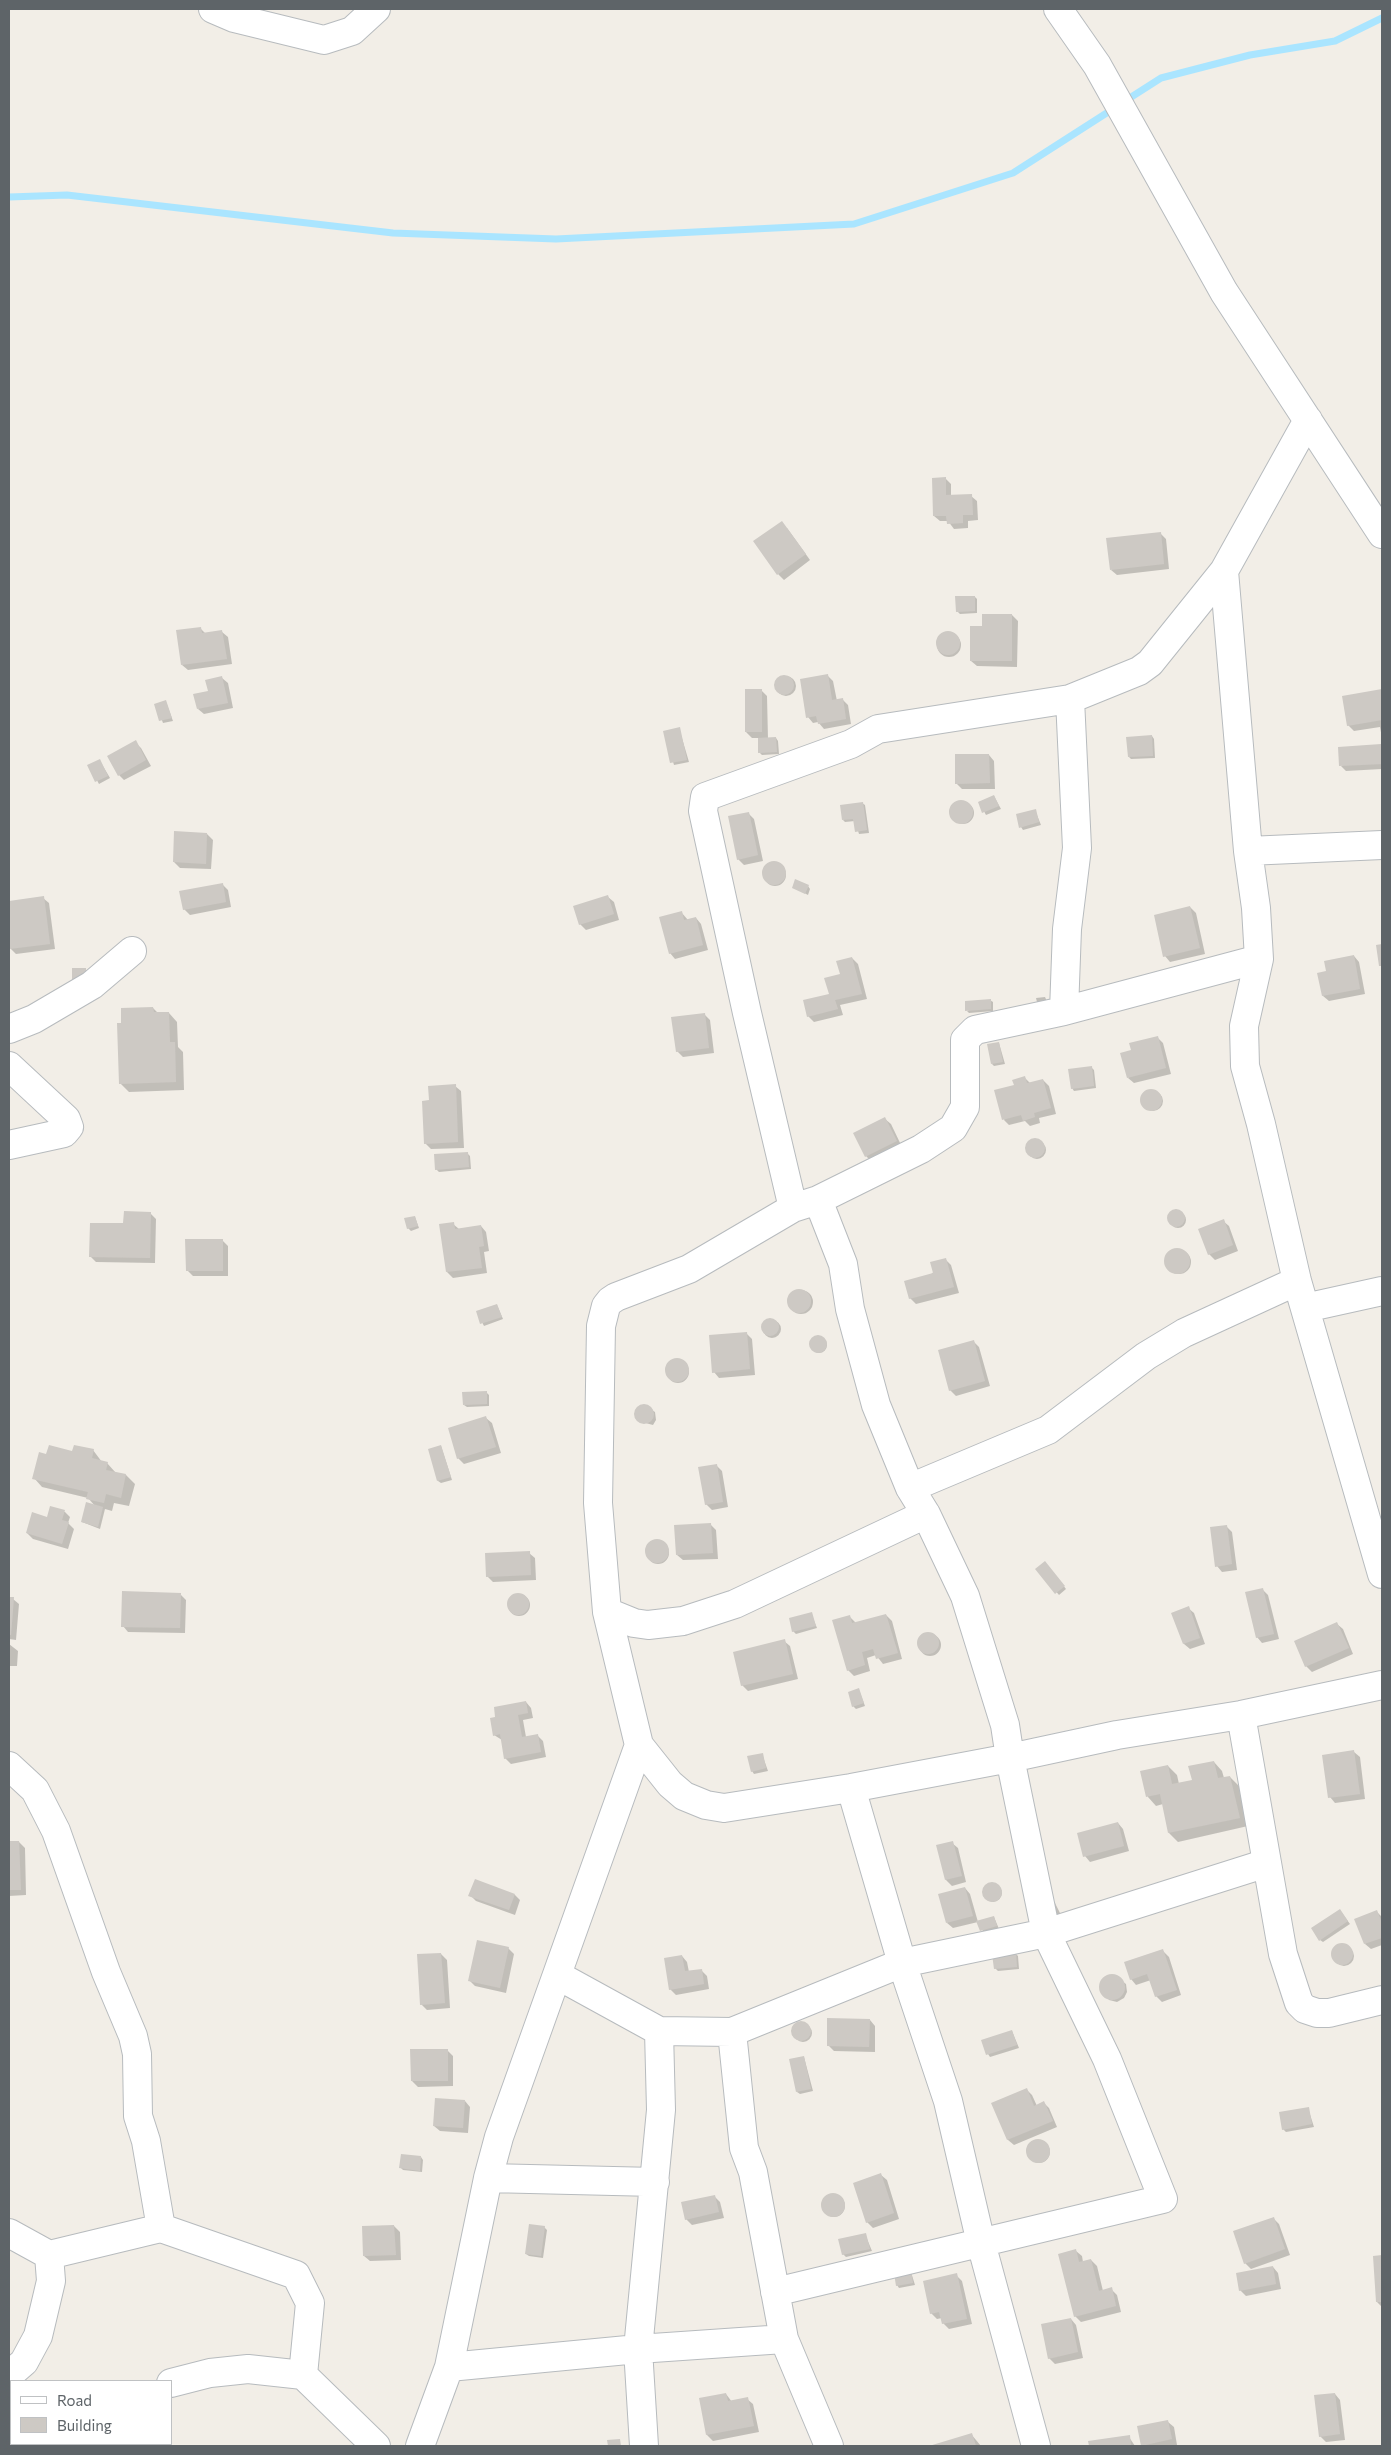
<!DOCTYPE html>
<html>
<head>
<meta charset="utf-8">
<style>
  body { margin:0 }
  #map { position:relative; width:1391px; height:2455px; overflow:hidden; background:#f2eee7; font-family:Commissioner,sans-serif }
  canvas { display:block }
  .frame { position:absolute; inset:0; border:10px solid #5e6468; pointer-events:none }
  .legend { position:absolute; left:10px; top:2380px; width:162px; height:65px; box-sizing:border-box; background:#fff; border:1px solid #bfc1c3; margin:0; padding:6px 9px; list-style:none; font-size:15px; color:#5e6468 }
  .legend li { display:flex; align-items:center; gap:10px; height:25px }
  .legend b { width:25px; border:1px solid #bfc1c3 }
</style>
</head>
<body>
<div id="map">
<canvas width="1391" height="2455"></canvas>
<div class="frame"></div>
<ul class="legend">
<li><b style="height:6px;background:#fff"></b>Road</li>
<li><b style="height:14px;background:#cdc9c4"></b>Building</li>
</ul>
</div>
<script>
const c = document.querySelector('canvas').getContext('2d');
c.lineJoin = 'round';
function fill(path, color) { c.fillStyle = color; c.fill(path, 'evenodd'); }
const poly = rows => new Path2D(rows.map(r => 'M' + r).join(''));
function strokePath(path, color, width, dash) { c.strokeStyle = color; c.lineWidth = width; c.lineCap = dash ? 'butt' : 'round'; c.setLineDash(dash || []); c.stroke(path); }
fill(poly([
  [945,478,951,484,951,496,971,496,977,501,978,520,968,521,968,528,954,529,948,521,940,521,934,516],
  [787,528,810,560,784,580,778,574],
  [1160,533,1166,539,1169,569,1117,575,1111,570],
  [975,597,977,599,977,613,960,614,957,611],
  [1012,615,1018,621,1017,667,977,666,971,661,983,627],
  [200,628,206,634,222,632,228,637,232,664,188,670,182,665],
  '937 645a12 12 0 1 1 24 0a12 12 0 1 1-24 0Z',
  [827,675,833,681,837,701,843,700,848,705,851,724,824,729,818,722,813,723,808,717],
  '776 686a10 10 0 1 1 20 0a10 10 0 1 1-20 0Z',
  [222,678,228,683,233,708,204,714,198,709],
  [761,690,767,696,768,739,776,738,778,741,779,754,762,755,759,752,759,738,752,738,746,732],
  [1382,691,1382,738,1380,727,1354,731,1348,725,1344,697],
  [166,702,173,721,163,723,156,705],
  [679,728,689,762,674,765,664,732],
  [1152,736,1154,739,1155,758,1131,759,1129,757],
  [135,742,141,748,151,766,124,780,119,775],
  [1381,746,1382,769,1346,771,1341,766],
  [989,755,994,761,995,789,962,789,956,783],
  [100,761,110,778,99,784,89,766],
  [994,796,1001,809,986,815,979,802],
  '952 813a11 11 0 1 1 22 0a11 11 0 1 1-22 0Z',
  [862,803,865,805,869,833,859,834,855,821,845,822,843,820],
  [1035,810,1041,825,1023,830,1021,827],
  [748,813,754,819,763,861,744,865,738,859],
  [207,834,213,840,211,869,180,868,174,862],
  '764 875a11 11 0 1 1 22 0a11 11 0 1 1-22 0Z',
  [222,884,228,890,231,907,190,915,184,909],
  [808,886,810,889,808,895,793,887],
  [608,897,614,902,619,920,586,930,580,924],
  [43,898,49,903,55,949,16,954,10,948,9,902],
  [1190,907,1196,913,1205,954,1170,962,1165,956],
  [681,912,688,920,696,918,701,924,708,950,675,959,670,953],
  [1354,956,1359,962,1365,994,1329,1001,1323,996,1327,972],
  [852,958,858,964,867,999,840,1005,843,1015,814,1022,808,1016,830,995],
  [1045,997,1049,1006,1038,1006,1036,998],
  [990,1000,993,1002,993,1011,969,1013,967,1011],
  [153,1008,158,1013,169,1013,177,1022,178,1047,183,1052,184,1090,129,1092,120,1083],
  [704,1014,710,1020,714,1053,683,1057,677,1051],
  [1157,1037,1163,1043,1171,1074,1134,1083,1128,1078],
  [999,1043,1005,1064,994,1066,992,1064],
  [1091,1067,1094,1070,1096,1088,1074,1091,1072,1088],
  [1025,1078,1030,1083,1043,1080,1049,1086,1056,1114,1039,1118,1040,1123,1030,1126,1025,1121,1009,1125,1004,1120,1015,1086],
  [455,1086,461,1091,464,1148,431,1149,425,1143,430,1102],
  '1143 1101a10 10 0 1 1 20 0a10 10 0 1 1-20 0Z',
  [885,1119,891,1124,902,1147,872,1162,866,1156,855,1133],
  '1028 1150a9 9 0 1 1 18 0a9 9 0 1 1-18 0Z',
  [467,1153,470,1156,471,1169,439,1172,436,1169],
  '1170 1220a8 8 0 1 1 16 0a8 8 0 1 1-16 0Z',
  [150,1213,156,1219,155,1263,96,1262,90,1256,124,1225],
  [415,1217,419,1228,411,1231,408,1228],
  [1223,1221,1229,1226,1238,1251,1215,1260,1209,1254],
  [453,1224,459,1229,481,1226,486,1232,489,1251,484,1252,487,1273,453,1278,447,1272,441,1225],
  [222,1240,228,1246,228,1276,193,1276,187,1270],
  '1167 1262a12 12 0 1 1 24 0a12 12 0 1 1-24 0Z',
  [945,1259,951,1265,959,1293,916,1304,910,1298],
  '789 1302a12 12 0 1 1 24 0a12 12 0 1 1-24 0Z',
  [497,1305,503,1319,484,1326,477,1312],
  '763 1329a9 9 0 1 1 18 0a9 9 0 1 1-18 0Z',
  [746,1333,752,1339,755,1375,719,1378,714,1372],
  '811 1345a8 8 0 1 1 16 0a8 8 0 1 1-16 0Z',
  [973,1341,979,1347,990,1386,956,1396,950,1390],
  '667 1372a11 11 0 1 1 22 0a11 11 0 1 1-22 0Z',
  [486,1392,489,1395,489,1406,467,1407,464,1405],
  [644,1405,655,1412,656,1420,653,1425,638,1421,635,1412,638,1407],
  [486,1418,492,1423,501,1453,464,1464,458,1458],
  [441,1446,452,1480,441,1483,438,1481],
  [93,1450,102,1462,107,1463,116,1473,126,1475,135,1484,129,1506,114,1503,112,1511,105,1509,100,1529,82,1522,95,1506,88,1498,42,1487,34,1478,47,1455],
  [716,1465,722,1471,728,1507,712,1510,706,1504],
  [51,1508,65,1512,70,1517,68,1523,74,1529,68,1549,33,1539,27,1533,48,1519],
  [710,1524,716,1530,718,1559,683,1560,677,1555],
  [1226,1526,1232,1532,1237,1570,1222,1572,1217,1566],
  '647 1553a11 11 0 1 1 22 0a11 11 0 1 1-22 0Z',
  [529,1553,535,1558,536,1580,493,1582,487,1576],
  [1047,1565,1066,1589,1059,1595,1037,1569],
  [1262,1589,1268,1595,1279,1639,1262,1643,1257,1637],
  '508 1605a11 11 0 1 1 22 0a11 11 0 1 1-22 0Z',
  [181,1595,186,1600,185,1633,128,1632,123,1626],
  [9,1598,13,1599,19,1604,16,1640,9,1639],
  [1188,1608,1194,1613,1205,1644,1190,1649,1184,1644,1173,1613],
  [811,1613,817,1628,796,1634,793,1631],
  [886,1615,892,1621,902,1659,883,1664,876,1655,867,1658,870,1671,854,1676,848,1670,849,1616,856,1623],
  [1337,1624,1343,1629,1353,1654,1312,1672,1306,1666],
  '919 1645a11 11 0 1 1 22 0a11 11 0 1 1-22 0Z',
  [784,1641,790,1646,798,1679,748,1691,742,1685],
  [9,1644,18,1651,17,1666,9,1666],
  [859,1690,865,1706,856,1709,853,1706],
  [526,1702,531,1708,533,1718,523,1720,526,1737,537,1735,543,1741,546,1757,511,1764,505,1758,502,1740,494,1735],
  [1354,1752,1360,1757,1365,1799,1335,1803,1330,1797],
  [762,1754,768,1771,754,1774,752,1771],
  [1214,1762,1222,1771,1224,1778,1230,1777,1239,1786,1248,1826,1178,1842,1169,1833,1163,1804,1156,1806,1148,1797,1142,1772,1168,1766,1177,1775,1179,1784,1193,1781],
  [1118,1823,1123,1829,1129,1851,1090,1862,1085,1856],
  [19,1842,25,1848,26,1895,9,1896,9,1843],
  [952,1843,958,1848,966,1882,952,1886,946,1880,937,1846],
  '984 1893a9 9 0 1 1 18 0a9 9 0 1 1-18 0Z',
  [965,1888,970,1894,978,1922,994,1917,999,1929,984,1933,978,1922,953,1928,947,1923],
  [470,1895,515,1895,520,1900,515,1915,476,1901],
  [1055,1903,1061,1915,1047,1920,1044,1906],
  [1377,1912,1382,1917,1382,1945,1371,1949,1365,1944],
  [1342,1913,1350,1924,1323,1942,1320,1940],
  '1334 1956a10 10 0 1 1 20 0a10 10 0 1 1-20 0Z',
  [508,1948,514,1954,506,1993,475,1986,470,1981],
  [1163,1951,1169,1957,1181,1995,1162,2002,1156,1996,1151,1980,1136,1985,1131,1979],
  [1015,1953,1018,1956,1019,1969,998,1971,995,1968],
  [441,1954,447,1960,450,2008,427,2010,421,2004],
  [682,1956,687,1962,689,1972,701,1970,707,1976,709,1989,676,1995,670,1989],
  [1114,1975,1126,1984,1127,1992,1124,1998,1117,2002,1109,2000,1101,1986,1104,1979],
  [870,2020,875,2026,875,2052,834,2051,828,2045],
  '794 2033a9 9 0 1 1 18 0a9 9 0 1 1-18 0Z',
  [1012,2031,1019,2048,990,2057,988,2054],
  [447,2050,453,2056,453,2086,418,2087,412,2081],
  [804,2057,813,2091,800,2094,797,2092],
  [1027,2090,1032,2095,1037,2106,1044,2103,1049,2108,1057,2127,1014,2145,1008,2140,993,2104],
  [465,2101,470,2107,468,2133,440,2131,434,2126],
  [1308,2108,1314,2127,1286,2132,1283,2129],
  '1028 2152a11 11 0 1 1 22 0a11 11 0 1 1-22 0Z',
  [421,2157,423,2160,422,2172,403,2170,401,2168],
  [881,2175,887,2180,899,2219,873,2228,867,2222],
  '823 2206a11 11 0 1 1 22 0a11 11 0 1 1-22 0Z',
  [714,2196,720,2202,724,2218,692,2225,686,2219],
  [1273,2218,1279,2224,1290,2255,1251,2269,1245,2263],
  [394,2226,400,2232,401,2260,370,2261,364,2256],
  [544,2227,547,2230,543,2258,529,2256,526,2254],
  [865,2234,872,2251,846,2257,843,2254],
  [1076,2251,1082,2256,1083,2262,1091,2260,1097,2266,1103,2291,1111,2289,1117,2295,1121,2312,1081,2322,1075,2316],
  [1375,2257,1382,2257,1382,2307,1377,2302],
  [1273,2267,1278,2273,1281,2289,1246,2296,1240,2290],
  [911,2272,915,2285,899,2288,897,2285],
  [956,2275,962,2281,972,2324,949,2329,943,2323,942,2318,937,2319,931,2313],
  [1071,2319,1076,2325,1083,2358,1055,2364,1049,2358],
  [726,2394,732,2402,747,2399,753,2404,759,2432,713,2441,707,2435,700,2399],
  [1335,2394,1340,2400,1345,2440,1326,2442,1320,2436],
  [1168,2422,1174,2427,1177,2445,1142,2445],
  [971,2434,981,2446,932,2446],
  [1129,2437,1135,2446,1090,2446,1089,2442]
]), '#0003');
strokePath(poly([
  [1125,101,1161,78,1250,55,1335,41,1382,18],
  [9,197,67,195,393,233,556,239,854,224,1013,173,1116,107]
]), '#aae5ff', 7);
fill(poly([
  [946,477,946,495,972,494,973,515,963,515,963,523,947,524,946,516,933,516,932,478],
  [782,521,806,554,777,575,753,541],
  [1161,532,1164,564,1110,570,1106,538],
  [955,596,975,596,975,611,956,612],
  [982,614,1012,614,1012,661,970,661,970,626,982,626],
  [201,627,202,633,222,630,227,659,181,665,176,630],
  '936 643a12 12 0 1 1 24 0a12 12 0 1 1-24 0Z',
  [828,674,832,700,843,698,846,719,818,724,816,716,806,718,800,679],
  '774 685a10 10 0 1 1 20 0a10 10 0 1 1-20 0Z',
  [222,676,228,703,197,709,193,694,208,691,205,680],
  [745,689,762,689,762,732,745,732],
  [1382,689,1382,720,1347,726,1342,696],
  [166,700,172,718,159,721,154,704],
  [680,727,687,760,670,763,663,731],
  [1152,735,1153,756,1128,757,1126,737],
  [776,737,777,752,758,753,758,738],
  [136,740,146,760,118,776,107,756],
  [1381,744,1382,764,1339,766,1338,747],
  [955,754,989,754,990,783,955,784],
  [100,759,108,776,95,782,87,765],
  [994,795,999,806,982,813,978,802],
  '949 812a12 12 0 1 1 24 0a12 12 0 1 1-24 0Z',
  [863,802,867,830,855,832,853,819,842,820,840,805],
  [1036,809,1039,822,1019,828,1016,814],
  [749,812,758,855,737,860,728,816],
  [174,831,207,833,206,864,173,862],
  '762 873a12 12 0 1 1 24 0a12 12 0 1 1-24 0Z',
  [795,879,809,885,805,894,792,888],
  [223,883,226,902,183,910,179,891],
  [608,895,614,914,579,925,573,906],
  [44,896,50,944,9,949,9,901],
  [1190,906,1200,948,1163,957,1154,915],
  [682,911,684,920,696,917,703,945,669,954,659,917],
  [1382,944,1382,966,1379,966,1376,945],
  [1354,955,1360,989,1322,996,1317,973,1326,971,1324,961],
  [852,957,862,994,835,1000,838,1009,807,1017,803,1000,829,994,824,978,840,974,836,961],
  [72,968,86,968,86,981,72,980],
  [991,999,991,1009,965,1011,965,1001],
  [153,1007,154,1012,169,1012,170,1042,175,1042,176,1082,119,1084,117,1023,121,1023,121,1008],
  [705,1013,709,1048,676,1052,671,1017],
  [1158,1036,1166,1068,1127,1078,1120,1053,1131,1050,1129,1043],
  [999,1042,1003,1062,991,1064,987,1044],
  [1092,1066,1094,1086,1071,1089,1068,1069],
  [1025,1076,1027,1083,1043,1079,1051,1108,1034,1113,1035,1117,1023,1121,1021,1115,1002,1120,994,1090,1014,1085,1012,1080],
  [456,1084,458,1142,424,1144,422,1101,429,1100,428,1086],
  '1140 1100a11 11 0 1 1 22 0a11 11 0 1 1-22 0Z',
  [885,1117,897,1141,865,1157,853,1133],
  '1025 1148a10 10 0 1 1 20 0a10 10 0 1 1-20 0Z',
  [468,1152,469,1167,435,1170,434,1154],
  '1167 1218a9 9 0 1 1 18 0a9 9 0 1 1-18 0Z',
  [124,1211,151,1212,150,1258,89,1257,90,1223,123,1223],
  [415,1216,418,1226,407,1229,404,1218],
  [1224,1219,1233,1245,1208,1255,1198,1229],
  [454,1222,455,1229,481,1225,484,1246,479,1247,482,1268,446,1272,439,1224],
  [185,1239,223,1239,223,1271,186,1271],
  '1164 1261a13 13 0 1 1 26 0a13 13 0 1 1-26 0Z',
  [946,1258,954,1287,909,1299,904,1281,933,1273,930,1262],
  '787 1301a12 12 0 1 1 24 0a12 12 0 1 1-24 0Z',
  [497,1304,502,1317,480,1324,476,1311],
  '761 1327a9 9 0 1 1 18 0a9 9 0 1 1-18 0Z',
  [747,1332,750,1369,712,1373,709,1335],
  '809 1344a9 9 0 1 1 18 0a9 9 0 1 1-18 0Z',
  [974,1340,985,1381,949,1391,938,1350],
  '665 1370a12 12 0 1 1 24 0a12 12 0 1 1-24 0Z',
  [487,1391,487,1404,463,1405,462,1392],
  '634 1414a10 10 0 1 1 20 0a10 10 0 1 1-20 0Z',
  [486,1416,496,1447,457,1459,448,1428],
  [49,1445,72,1451,74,1445,94,1449,92,1458,108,1462,106,1470,126,1474,121,1498,106,1494,104,1503,86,1499,88,1492,32,1479,39,1452,46,1454],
  [441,1445,451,1477,437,1481,428,1449],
  [717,1464,723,1502,705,1505,698,1467],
  [86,1502,103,1507,98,1527,81,1522],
  [50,1506,65,1510,62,1520,69,1522,62,1544,26,1533,32,1512,47,1517],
  [711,1523,713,1553,676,1555,674,1525],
  [1227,1525,1232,1564,1215,1567,1210,1527],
  '645 1551a12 12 0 1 1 24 0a12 12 0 1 1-24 0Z',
  [530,1551,531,1575,486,1577,485,1553],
  [1045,1561,1065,1586,1055,1594,1035,1569],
  [1263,1588,1274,1634,1256,1638,1245,1592],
  [122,1591,181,1593,180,1628,121,1627],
  '507 1604a11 11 0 1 1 22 0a11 11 0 1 1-22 0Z',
  [9,1597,14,1597,11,1635,9,1635],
  [1189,1606,1200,1638,1183,1644,1171,1613],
  [812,1612,816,1626,792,1632,789,1618],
  [886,1614,898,1653,876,1659,873,1649,862,1652,865,1665,847,1671,832,1620,850,1615,852,1623],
  [1337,1622,1349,1648,1305,1667,1294,1641],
  '917 1643a11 11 0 1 1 22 0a11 11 0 1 1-22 0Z',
  [785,1639,793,1674,741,1686,733,1652],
  [859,1688,864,1703,852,1707,848,1692],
  [526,1701,528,1713,518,1715,522,1737,538,1734,541,1752,504,1759,500,1734,493,1736,490,1718,495,1717,494,1707],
  [1354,1750,1360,1794,1328,1798,1322,1755],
  [763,1753,766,1768,751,1772,747,1756],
  [1214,1761,1218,1778,1230,1776,1240,1818,1168,1833,1160,1794,1146,1797,1140,1771,1168,1765,1172,1784,1192,1780,1188,1766],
  [1118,1822,1124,1846,1083,1857,1077,1833],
  [9,1841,19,1841,21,1890,9,1890],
  [953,1841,962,1876,945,1880,936,1845],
  [475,1879,515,1894,509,1910,468,1896],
  '982 1892a10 10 0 1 1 20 0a10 10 0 1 1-20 0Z',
  [965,1887,973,1916,946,1923,938,1894],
  [1340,1909,1348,1921,1319,1941,1311,1928],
  [1377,1910,1382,1923,1382,1938,1364,1944,1354,1919],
  [994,1916,997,1926,980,1931,976,1921],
  [477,1940,509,1947,500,1988,468,1981],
  '1331 1954a11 11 0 1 1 22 0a11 11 0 1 1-22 0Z',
  [1163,1949,1177,1990,1155,1997,1147,1974,1130,1980,1124,1962],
  [1016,1952,1017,1967,994,1969,992,1954],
  [441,1953,445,2003,420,2005,417,1954],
  [682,1955,685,1971,702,1969,704,1984,669,1990,664,1958],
  '1099 1987a13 13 0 1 1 26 0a13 13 0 1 1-26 0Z',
  [827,2018,870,2019,869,2047,827,2046],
  '791 2031a10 10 0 1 1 20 0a10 10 0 1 1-20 0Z',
  [1012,2030,1017,2045,986,2055,981,2040],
  [410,2049,448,2049,448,2081,411,2081],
  [804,2056,811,2089,796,2092,789,2059],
  [1027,2088,1034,2106,1044,2101,1053,2121,1007,2140,991,2103],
  [435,2098,465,2100,463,2128,433,2126],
  [1309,2107,1312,2124,1282,2130,1279,2112],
  '1026 2151a12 12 0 1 1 24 0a12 12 0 1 1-24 0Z',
  [401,2154,421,2156,420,2171,399,2168],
  [881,2173,894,2213,866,2223,853,2183],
  '821 2205a12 12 0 1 1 24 0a12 12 0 1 1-24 0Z',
  [715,2195,719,2212,685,2220,681,2202],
  [1274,2217,1285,2249,1244,2264,1233,2231],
  [529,2224,545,2226,541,2256,525,2254],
  [394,2225,396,2255,363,2256,362,2226],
  [866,2233,870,2249,842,2255,838,2239],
  [1076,2249,1079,2262,1091,2259,1099,2291,1112,2287,1116,2306,1074,2317,1058,2254],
  [1382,2255,1382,2302,1376,2302,1373,2256],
  [1273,2266,1276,2284,1239,2291,1236,2273],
  [911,2271,913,2283,896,2286,894,2273],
  [957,2273,967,2319,942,2324,939,2312,930,2314,923,2281],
  [1071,2318,1078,2352,1048,2359,1041,2324],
  [726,2393,728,2401,748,2397,754,2426,706,2435,699,2398],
  [1335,2393,1340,2434,1319,2437,1314,2395],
  [1168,2420,1172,2439,1141,2446,1137,2426],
  [972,2433,976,2446,929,2446],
  [1130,2435,1131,2446,1089,2446,1088,2441],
  [620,2439,621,2446,608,2446,607,2440]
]), '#cdc9c4');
const minor = poly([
  [213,9,234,18,324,40,352,31,376,9],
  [1058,9,1097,65,1224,292,1382,534],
  [1224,571,1248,851,1256,908,1259,959,1244,1026,1245,1066,1261,1124,1297,1281,1382,1574],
  [1248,851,1382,845],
  [1064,1011,1067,929,1077,848,1070,699],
  [9,1029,34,1019,92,985,132,951],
  [9,1066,66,1119,69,1127,64,1133,9,1145],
  [818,1200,921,1149,953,1128,965,1107,965,1040,975,1030,1064,1011,1259,959],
  [793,1208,747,1013,703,811,705,797,851,744,878,729,1070,699,1139,671,1150,663,1224,571,1308,420],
  [1305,1308,1382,1291],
  [910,1488,1048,1430,1146,1356,1184,1333,1297,1281],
  [607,1612,634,1623,648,1625,683,1621,735,1604,926,1514],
  [1241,1715,1283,1954,1299,2003,1305,2009,1317,2013,1329,2013,1382,2000],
  [9,1766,35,1790,56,1831,106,1972,133,2036,137,2054,138,2116,146,2141,161,2228,296,2275,310,2303,303,2375],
  [851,1788,902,1963,948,2101,981,2243,1036,2446],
  [557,1975,659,2031,732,2032,744,2148,753,2172,784,2339,829,2446],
  [732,2032,902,1963,1046,1933,1267,1863],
  [488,2178,655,2182],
  [9,2233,49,2255,161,2228],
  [775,2292,1163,2199,1107,2059,1046,1933,1010,1758,1005,1725,965,1596,926,1514,910,1488,876,1405,850,1309,843,1264,818,1200,793,1208,689,1269,616,1297,610,1301,606,1306,601,1326,598,1503,607,1612,639,1745,670,1784,684,1796,706,1805,724,1808,851,1788,1010,1758,1117,1735,1241,1715,1382,1685],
  [449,2367,638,2349,784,2339],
  [9,2375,24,2362,38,2336,51,2281,49,2255],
  [171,2383,210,2373,248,2369,303,2375,376,2446],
  [109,2446,111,2444],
  [420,2446,449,2367,488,2178,499,2137,639,1745],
  [644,2446,638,2349,661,2110,659,2031]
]);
strokePath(minor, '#b7bbbe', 30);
strokePath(minor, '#fff', 28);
</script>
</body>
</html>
